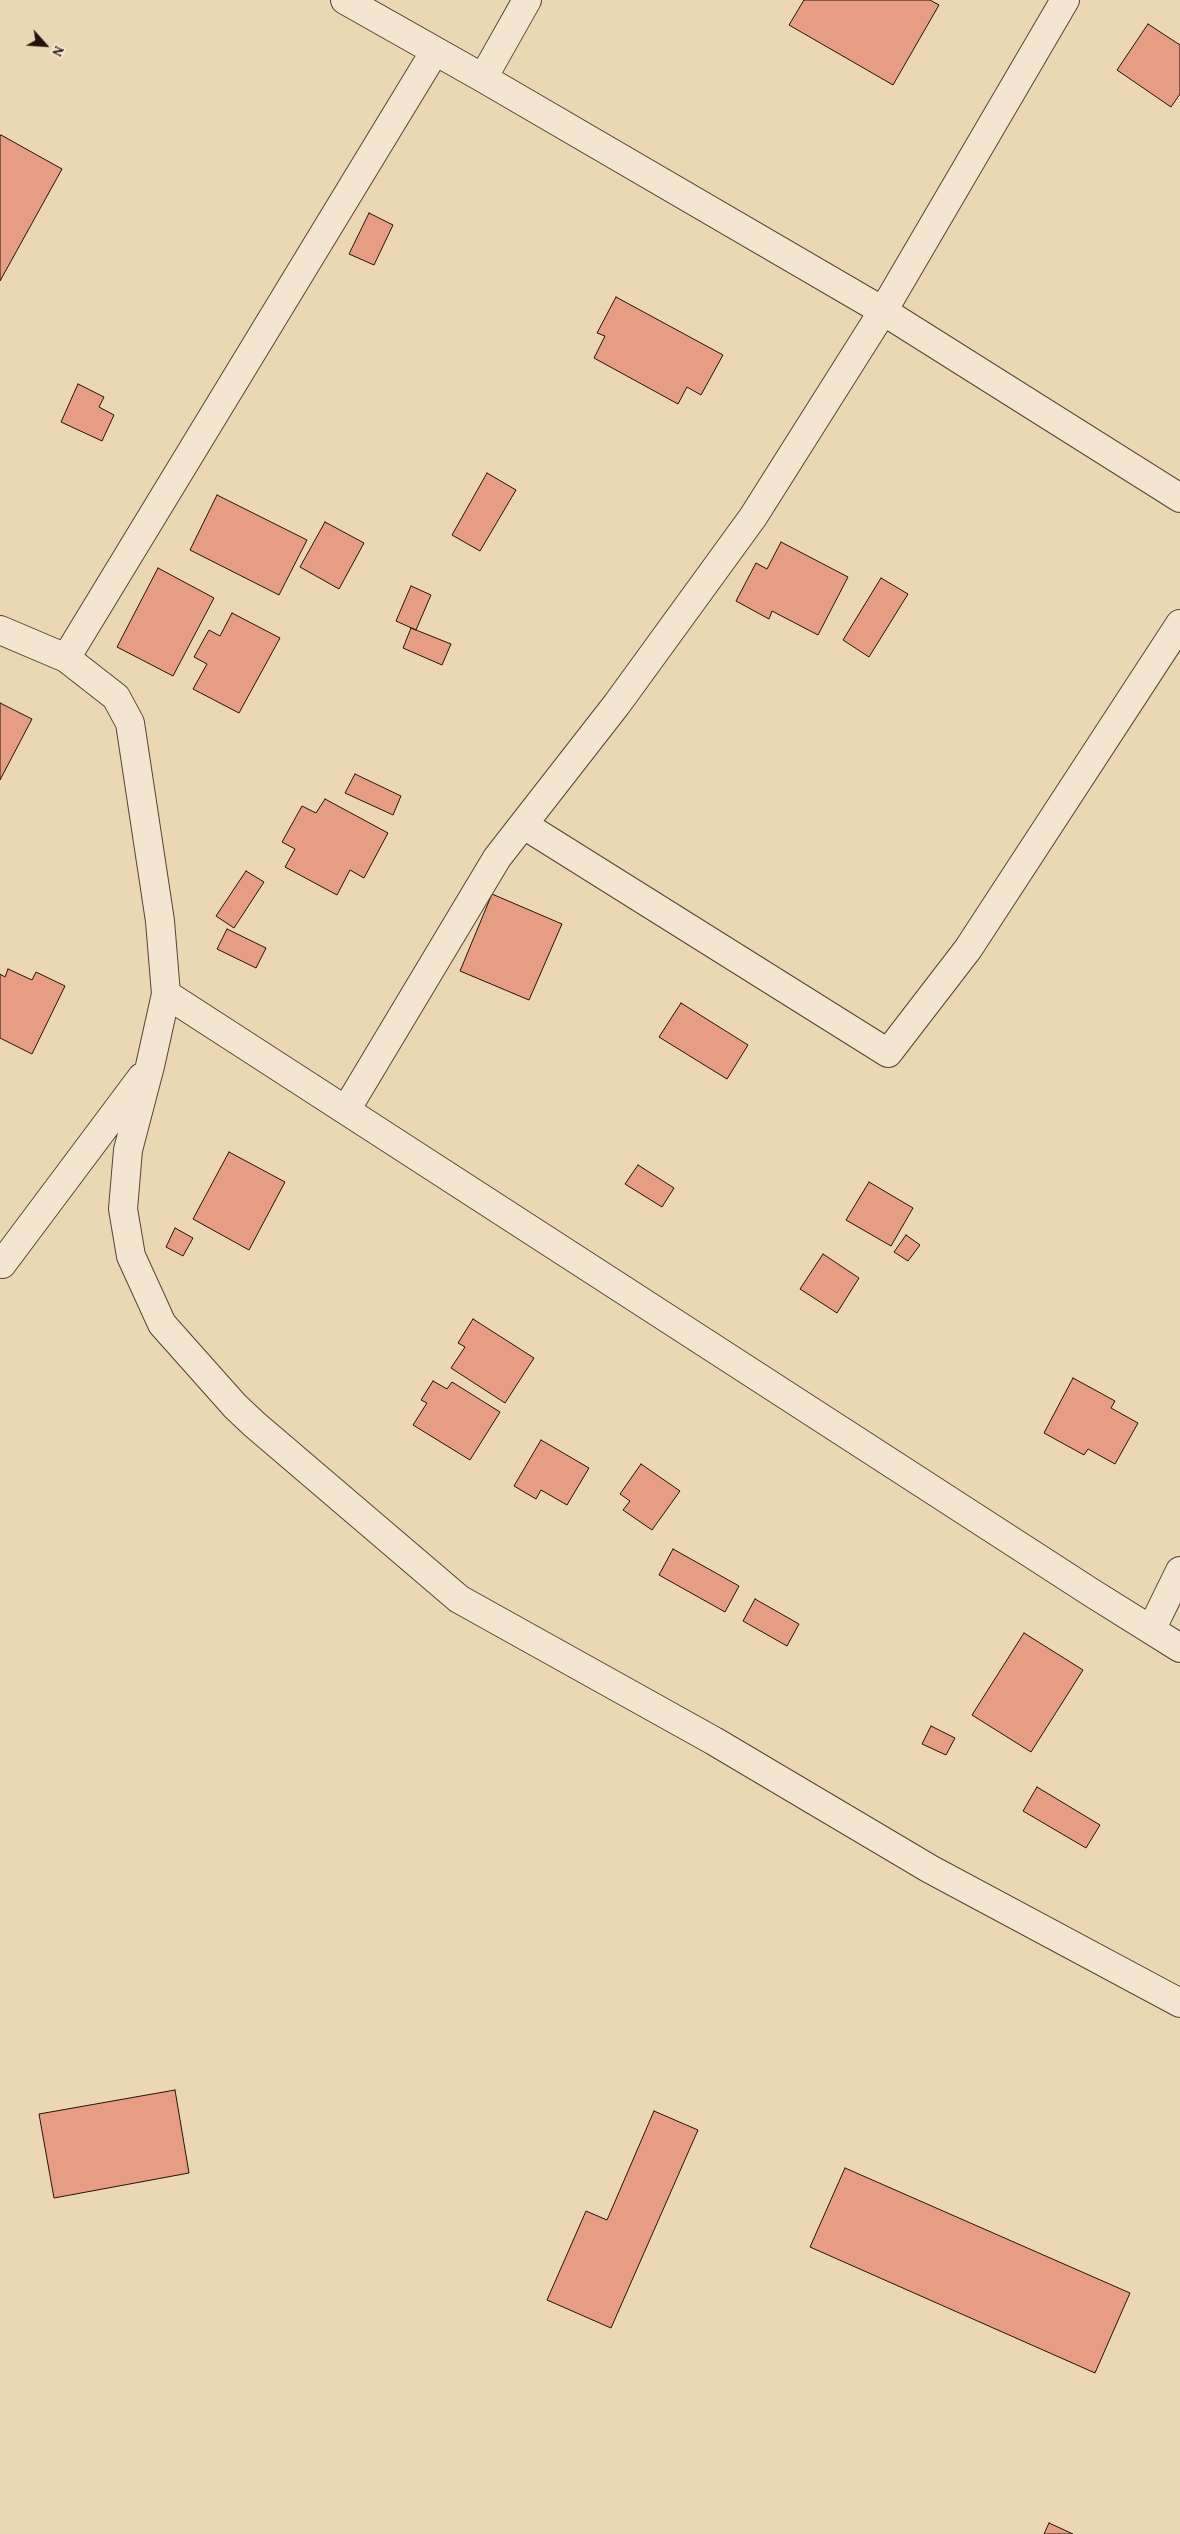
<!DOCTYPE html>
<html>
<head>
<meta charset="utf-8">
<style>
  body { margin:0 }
  #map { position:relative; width:1180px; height:2534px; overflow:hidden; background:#ecd7b5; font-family:"Gentium Book Plus",serif }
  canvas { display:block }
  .north { position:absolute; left:20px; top:20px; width:50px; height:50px; -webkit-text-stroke:4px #f3e5cf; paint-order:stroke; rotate:116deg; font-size:14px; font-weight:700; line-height:20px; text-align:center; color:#22130c }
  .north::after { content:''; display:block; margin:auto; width:18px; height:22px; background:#22130c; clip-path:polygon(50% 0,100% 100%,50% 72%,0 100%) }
</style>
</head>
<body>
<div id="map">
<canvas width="1180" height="2534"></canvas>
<div class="north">N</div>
</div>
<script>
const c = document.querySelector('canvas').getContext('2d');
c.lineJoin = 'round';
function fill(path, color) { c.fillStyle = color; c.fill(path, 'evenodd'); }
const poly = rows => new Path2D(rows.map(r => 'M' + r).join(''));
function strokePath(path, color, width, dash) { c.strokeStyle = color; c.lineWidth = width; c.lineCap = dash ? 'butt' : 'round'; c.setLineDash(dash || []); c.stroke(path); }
const building = poly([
  [804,0,930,0,939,5,893,85,789,25,804,0],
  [1148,24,1180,45,1180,94,1171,107,1117,70,1148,24],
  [1,135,62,169,0,281,0,136,1,135],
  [369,213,393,225,374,265,349,254,369,213],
  [616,297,723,355,701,395,687,387,678,404,594,358,605,336,597,333,616,297],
  [78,384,104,397,99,407,114,415,102,441,61,422,78,384],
  [487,473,516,490,480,551,452,535,487,473],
  [217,495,307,540,279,595,190,550,217,495],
  [325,522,364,543,339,589,300,567,325,522],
  [781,542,848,577,818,635,772,611,769,619,736,601,756,563,767,569,781,542],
  [158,568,214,598,173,676,117,647,158,568],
  [881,578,908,594,869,657,843,640,881,578],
  [411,586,431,595,416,630,396,621,411,586],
  [232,613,280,638,239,713,193,689,207,664,194,657,209,630,220,636,232,613],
  [411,628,451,644,442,665,403,648,411,628],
  [0,703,32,719,0,780,0,703],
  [355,774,401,796,393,815,345,793,355,774],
  [325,799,388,833,364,878,350,870,337,895,285,867,295,849,282,842,302,806,316,813,325,799],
  [246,871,264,882,234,928,216,916,246,871],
  [492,894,562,924,529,1000,460,971,492,894],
  [227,929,266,948,256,968,217,949,227,929],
  [8,969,32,980,36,972,65,986,32,1054,0,1038,0,974,5,977,8,969],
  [681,1003,748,1045,727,1079,659,1037,681,1003],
  [229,1152,285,1182,249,1250,193,1219,229,1152],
  [638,1165,674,1188,662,1207,625,1184,638,1165],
  [869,1182,913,1208,891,1246,846,1220,869,1182],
  [175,1228,193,1238,183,1256,166,1247,175,1228],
  [906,1235,920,1245,908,1261,894,1252,906,1235],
  [823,1254,859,1278,837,1313,800,1289,823,1254],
  [473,1319,534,1358,505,1403,451,1368,465,1347,458,1343,473,1319],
  [1073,1378,1115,1401,1111,1408,1138,1423,1115,1464,1088,1449,1084,1455,1044,1433,1073,1378],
  [433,1381,447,1389,452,1382,500,1412,470,1460,413,1425,427,1403,421,1400,433,1381],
  [541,1440,589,1468,567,1505,541,1490,536,1499,514,1486,541,1440],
  [641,1464,680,1491,652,1530,623,1510,630,1501,620,1494,641,1464],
  [673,1549,739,1586,725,1612,659,1575,673,1549],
  [755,1599,799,1624,787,1646,743,1621,755,1599],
  [1024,1633,1083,1670,1031,1752,972,1715,1024,1633],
  [931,1726,955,1738,946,1755,922,1744,931,1726],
  [1037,1787,1100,1825,1086,1848,1023,1811,1037,1787],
  [175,2090,189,2173,54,2198,39,2114,175,2090],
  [654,2111,698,2130,611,2328,547,2300,586,2211,607,2220,654,2111],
  [845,2168,1130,2293,1095,2373,810,2247,845,2168],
  [1049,2523,1073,2534,1044,2534,1049,2523]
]);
fill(building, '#e69d84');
strokePath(building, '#22130c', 1);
const street = poly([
  [345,0,483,78,883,311,1180,498],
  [483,78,527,0],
  [0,630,66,658,116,697,130,723,160,921,166,994,150,1066,128,1150,123,1209,131,1256,162,1324,235,1406,254,1424,459,1599,714,1741,930,1869,1180,2003],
  [66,658,435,51],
  [524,825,888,1053,968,949,1180,624],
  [166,994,1092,1593,1180,1648],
  [347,1111,349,1105,497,858,617,704,753,517,883,311,1065,0],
  [0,1264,2,1264,142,1077],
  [1151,1630,1180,1571]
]);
strokePath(street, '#544436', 30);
strokePath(street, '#f3e5cf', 28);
</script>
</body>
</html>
